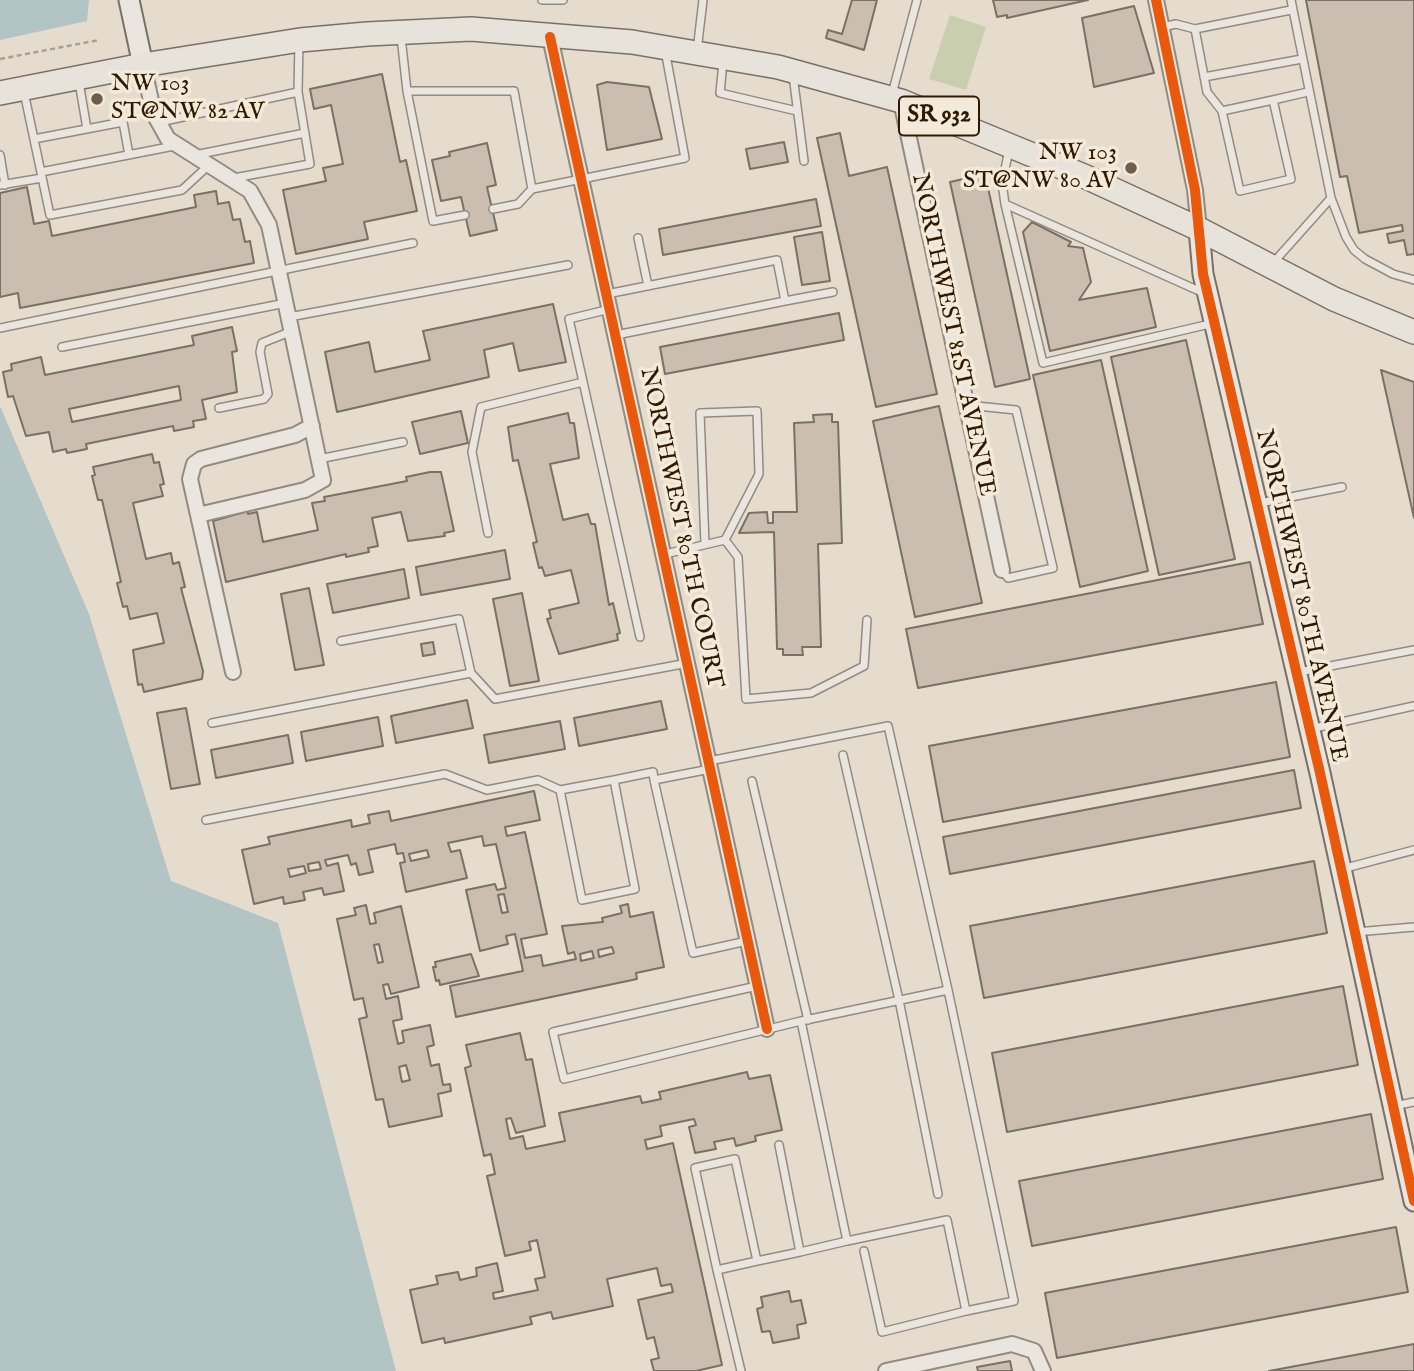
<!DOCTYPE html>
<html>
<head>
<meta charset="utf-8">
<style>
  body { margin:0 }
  canvas { display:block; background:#e5dcce }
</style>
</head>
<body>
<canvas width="1414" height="1371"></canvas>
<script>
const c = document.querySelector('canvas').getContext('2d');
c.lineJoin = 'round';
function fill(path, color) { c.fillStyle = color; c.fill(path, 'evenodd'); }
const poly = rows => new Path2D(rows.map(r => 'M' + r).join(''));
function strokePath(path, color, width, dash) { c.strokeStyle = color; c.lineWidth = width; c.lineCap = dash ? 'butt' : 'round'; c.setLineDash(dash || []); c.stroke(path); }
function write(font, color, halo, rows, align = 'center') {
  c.font = font + ' "IM FELL English",serif'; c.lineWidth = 7; c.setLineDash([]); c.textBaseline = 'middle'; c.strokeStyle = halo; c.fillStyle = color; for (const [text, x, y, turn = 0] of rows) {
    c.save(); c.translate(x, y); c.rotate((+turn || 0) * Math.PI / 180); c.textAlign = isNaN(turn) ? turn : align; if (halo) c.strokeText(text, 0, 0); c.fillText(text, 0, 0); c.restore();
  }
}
fill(poly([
  [950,15,986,27,966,90,929,79]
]), '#caceb0');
fill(poly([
  [0,0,89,0,87,21,0,40],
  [0,406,89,614,171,881,278,923,396,1371,0,1371]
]), '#b3c4c4');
const building = poly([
  [852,0,877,0,864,50,826,38,828,30,842,34,852,0],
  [993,0,1088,0,1007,18,1007,15,997,17,993,0],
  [1306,0,1414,0,1414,254,1407,255,1404,240,1389,243,1387,234,1403,231,1402,225,1359,233,1347,176,1340,177,1306,0],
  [1134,6,1154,73,1094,87,1082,18,1134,6],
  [382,74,400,162,406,160,417,211,364,222,368,239,296,254,283,190,326,181,323,168,343,164,331,105,314,109,310,89,382,74],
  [607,82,649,87,662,139,607,150,597,85,607,82],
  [840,133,849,176,887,167,937,394,876,407,817,138,840,133],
  [784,142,788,162,750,169,746,149,784,142],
  [487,143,496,185,487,187,497,230,470,236,461,197,441,201,432,160,450,156,449,152,487,143],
  [985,174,1030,379,995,387,950,182,985,174],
  [27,187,34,224,49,221,52,236,196,207,194,195,216,191,218,204,229,202,233,220,240,219,245,242,250,241,254,263,20,308,18,293,0,297,0,193,27,187],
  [816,199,821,226,663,255,659,229,816,199],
  [1032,222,1071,242,1068,246,1083,248,1091,282,1079,300,1147,288,1156,327,1050,351,1023,232,1032,222],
  [822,232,830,281,802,285,794,237,822,232],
  [553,304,566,362,519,371,513,343,484,350,489,377,337,412,325,352,369,342,375,372,430,360,423,331,553,304],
  [839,313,844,340,665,374,660,347,839,313],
  [232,327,237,351,232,352,237,392,202,400,206,419,193,421,194,427,174,431,173,426,86,444,87,449,67,453,66,449,53,452,49,432,26,436,13,396,8,397,3,372,12,370,11,364,41,357,45,375,194,345,192,336,232,327],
  [179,386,181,400,72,422,69,409,179,386],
  [1186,340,1235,559,1159,575,1111,357,1186,340],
  [1101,360,1148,571,1080,587,1033,375,1101,360],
  [1381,370,1414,382,1414,518,1381,370],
  [939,406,982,603,915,617,873,421,939,406],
  [461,411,468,443,420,454,412,422,461,411],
  [568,413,570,423,574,423,579,458,550,464,563,520,588,514,591,524,595,524,609,605,613,603,620,633,617,634,618,640,559,654,547,619,551,618,549,610,579,603,571,570,545,576,542,567,539,568,533,543,537,542,518,460,513,461,508,427,568,413],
  [832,414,832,422,838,422,842,543,818,544,821,647,802,647,803,655,783,655,783,649,777,649,774,532,739,533,749,513,767,512,768,523,773,523,773,512,797,512,794,423,814,422,813,415,832,414],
  [152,454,154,463,159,462,164,484,160,485,163,496,133,503,146,559,171,553,173,564,179,562,185,587,181,588,203,671,202,679,144,692,142,684,138,685,133,650,164,643,157,613,130,619,127,606,123,607,117,583,121,582,102,500,98,500,92,476,95,475,93,467,152,454],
  [430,472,441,472,454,531,444,533,445,536,408,541,401,512,372,518,378,546,368,548,369,552,346,557,346,554,226,582,213,521,248,511,248,514,257,512,263,542,318,530,312,503,325,501,324,497,407,481,406,477,430,472],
  [505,550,510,579,421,595,416,567,505,550],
  [1250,562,1263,624,918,688,906,629,1250,562],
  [404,569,409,598,333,613,327,584,404,569],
  [309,588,324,665,295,670,281,594,309,588],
  [522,593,539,681,510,686,493,599,522,593],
  [433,642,435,654,423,656,421,644,433,642],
  [1276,682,1290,757,943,822,929,746,1276,682],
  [467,700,473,728,396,743,391,716,467,700],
  [661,701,667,729,579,746,574,718,661,701],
  [186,708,200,784,171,789,157,713,186,708],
  [378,717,383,746,306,761,301,732,378,717],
  [560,721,565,749,489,763,484,735,560,721],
  [288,735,293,763,216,778,211,750,288,735],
  [1294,770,1301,808,950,874,943,837,1294,770],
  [534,791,540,820,505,827,507,836,525,832,547,934,521,939,525,958,541,955,543,966,576,959,574,952,568,954,562,926,603,922,602,918,622,913,620,906,628,904,630,917,653,912,664,967,636,973,637,979,456,1017,450,986,523,971,515,934,506,936,508,944,480,951,466,890,495,884,497,890,506,888,496,844,484,846,482,836,448,843,451,852,460,850,467,878,406,892,400,863,405,862,403,853,397,854,395,844,368,850,373,872,359,875,356,863,351,865,348,855,325,860,327,866,338,863,344,891,324,895,322,888,303,892,305,900,284,904,283,897,254,904,242,850,270,844,268,837,351,820,352,827,370,823,368,815,389,811,391,821,534,791],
  [427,850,429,857,411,861,409,854,427,850],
  [319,862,321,869,309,871,308,864,319,862],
  [304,866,306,873,290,877,288,869,304,866],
  [504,894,508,912,502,913,498,895,504,894],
  [612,947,614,953,599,957,598,950,612,947],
  [592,951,594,958,581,961,580,954,592,951],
  [1314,861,1327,933,984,998,970,926,1314,861],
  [366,905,370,924,376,923,374,913,401,906,419,987,391,994,388,984,383,985,386,999,398,996,402,1019,393,1021,398,1044,404,1042,402,1031,430,1025,434,1045,427,1047,431,1066,439,1064,443,1085,450,1084,451,1091,438,1094,442,1116,389,1127,383,1099,376,1100,359,1019,367,1017,363,998,354,1000,337,919,356,915,354,908,366,905],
  [379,944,383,962,378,963,374,945,379,944],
  [406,1065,410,1080,402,1082,399,1067,406,1065],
  [471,954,479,976,440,985,439,980,436,981,433,967,436,967,435,962,471,954],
  [1343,986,1358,1065,1007,1132,992,1053,1343,986],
  [520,1033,526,1060,532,1059,545,1126,516,1133,511,1118,506,1119,510,1139,523,1136,526,1149,565,1141,559,1113,640,1096,642,1103,661,1099,659,1092,747,1072,749,1079,770,1075,782,1130,755,1136,756,1141,736,1146,734,1138,714,1142,716,1149,695,1153,689,1127,696,1125,694,1119,660,1126,662,1136,645,1140,647,1149,673,1143,722,1365,696,1371,654,1371,651,1360,659,1358,654,1337,647,1339,638,1300,673,1292,671,1284,661,1286,657,1268,607,1279,613,1306,553,1319,551,1312,530,1317,532,1324,445,1343,444,1338,422,1343,410,1290,438,1284,436,1276,458,1272,460,1280,477,1276,476,1268,497,1263,503,1291,493,1293,494,1299,538,1290,535,1279,545,1277,537,1240,529,1242,531,1250,505,1256,487,1176,495,1174,491,1154,484,1156,465,1068,471,1066,466,1045,520,1033],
  [1371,1114,1383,1179,1032,1246,1019,1181,1371,1114],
  [1396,1227,1408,1292,1057,1358,1045,1293,1396,1227],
  [789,1291,791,1302,801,1300,806,1323,797,1325,799,1338,773,1343,770,1331,762,1332,757,1309,763,1307,761,1297,789,1291],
  [1414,1344,1414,1371,1269,1371,1414,1344],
  [1010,1361,1012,1371,978,1371,977,1367,1010,1361]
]);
fill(building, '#ccbdb1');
strokePath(building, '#797166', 2);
const lane = poly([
  [542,0,563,0],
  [1291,0,1331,198,1346,237,1354,250,1365,259,1393,274,1414,280],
  [1162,27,1176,24,1195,29],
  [401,37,407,91,514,91,532,189,685,158,665,50],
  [697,51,703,0],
  [723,62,720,93,797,111],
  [793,75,804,161],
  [1204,77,1302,59],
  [79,82,87,129],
  [407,91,433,221,465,215],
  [24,92,50,215,182,190,209,165],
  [892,94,917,0],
  [1273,100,1291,179,1240,191,1222,111,1273,100,1308,92],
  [1222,111,1207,92,1195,29,1291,10],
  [160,122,298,92,299,42],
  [34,139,123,122,129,155],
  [1009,150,1002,183,1005,204,1206,294],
  [0,155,5,185],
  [195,155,305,133],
  [41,172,174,146],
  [234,178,310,164,298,92],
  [0,185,42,178],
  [1005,204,1043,363,1214,323],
  [493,209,518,204,532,189],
  [638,238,648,286],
  [1273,263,1331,198],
  [607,294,777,260,785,301,616,335],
  [785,301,833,292],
  [610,309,569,319,640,637],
  [289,317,568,265],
  [0,328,413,243],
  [62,347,286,303],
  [967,405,1016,410,1053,568,1008,578,1002,570],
  [219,408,264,399,268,394,260,352,262,343,292,331],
  [319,459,403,442],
  [1260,503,1342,487],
  [488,533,472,452,481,407,583,382],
  [725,540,738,557,746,699,811,693,864,666,867,620],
  [665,554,725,540,759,474,757,411,700,413,705,544],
  [341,641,459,619,471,673,495,699,688,663],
  [1299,672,1414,650],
  [212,723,471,673],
  [1310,729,1414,706],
  [843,755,899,1000,938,1194],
  [709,761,888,726,948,990],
  [710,769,654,780,693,953,747,941],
  [614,780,635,889,582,900,560,790,614,780,653,772,654,780],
  [752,781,808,1020],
  [206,820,445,774,487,790,538,780,560,790],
  [1342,869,1414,850],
  [1356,932,1414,927],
  [801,1021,948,990,1014,1301,966,1311],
  [1394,1106,1414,1102],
  [779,1145,800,1252],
  [847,1241,947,1220,966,1311,882,1332,864,1251],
  [757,1261,735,1159,695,1168,717,1270,757,1261,800,1252,847,1241,801,1021,564,1079,553,1032,757,986],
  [717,1270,741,1371]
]);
const street = poly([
  [1156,0,1195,190,1199,229],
  [550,37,767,1029],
  [143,65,154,114,168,139,250,191,269,225,323,480,305,490,198,515],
  [901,101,1002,570],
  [233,672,190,479,194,464,201,459,295,435,312,426],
  [886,1371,1012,1344,1034,1351,1043,1371]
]);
const secondary = poly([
  [129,0,143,65],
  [1199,229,1203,274,1320,773,1414,1201]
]);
const primary = poly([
  [0,93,143,65,300,40,367,34,471,29,632,42,778,67,901,101,1086,177,1199,229,1334,299,1414,332]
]);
strokePath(lane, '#938b80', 10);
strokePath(street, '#938b80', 18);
strokePath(secondary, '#797166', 23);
strokePath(primary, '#797166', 26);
strokePath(poly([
  [0,59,99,40]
]), '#a5a098', 2.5, [5, 3.5]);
strokePath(lane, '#eae6df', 7);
strokePath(street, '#eae6df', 14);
strokePath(secondary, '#eae6df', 19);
strokePath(primary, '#e7e2da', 23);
strokePath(poly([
  [1156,0,1195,190,1203,274,1320,773,1414,1201],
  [550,37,767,1029]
]), '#e8590c', 10);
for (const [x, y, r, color] of [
  [97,99,7,"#6f5e49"],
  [1131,168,7,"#6f5e49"]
]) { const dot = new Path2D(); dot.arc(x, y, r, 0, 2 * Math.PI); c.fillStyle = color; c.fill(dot); strokePath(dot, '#f4ead9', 2.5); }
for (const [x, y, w] of [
  [939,116,80]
]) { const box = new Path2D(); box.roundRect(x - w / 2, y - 19.5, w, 39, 5); c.fillStyle = '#f4ead9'; c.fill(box); strokePath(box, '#2f1a01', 2); }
write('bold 23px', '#2f1a01', null, [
  ["SR 932",939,116]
]);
write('24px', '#2f1a01', '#f4ead9', [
  ["NW 103",111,85],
  ["ST@NW 82 AV",111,113],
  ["NW 103",1117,154,"right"],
  ["ST@NW 80 AV",1117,182,"right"]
], 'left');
write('24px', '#2f1a01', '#f4ead9', [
  ["NORTHWEST 81ST AVENUE",952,335,78],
  ["NORTHWEST 80TH COURT",680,528,78],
  ["NORTHWEST 80TH AVENUE",1300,596,77]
]);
</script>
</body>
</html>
